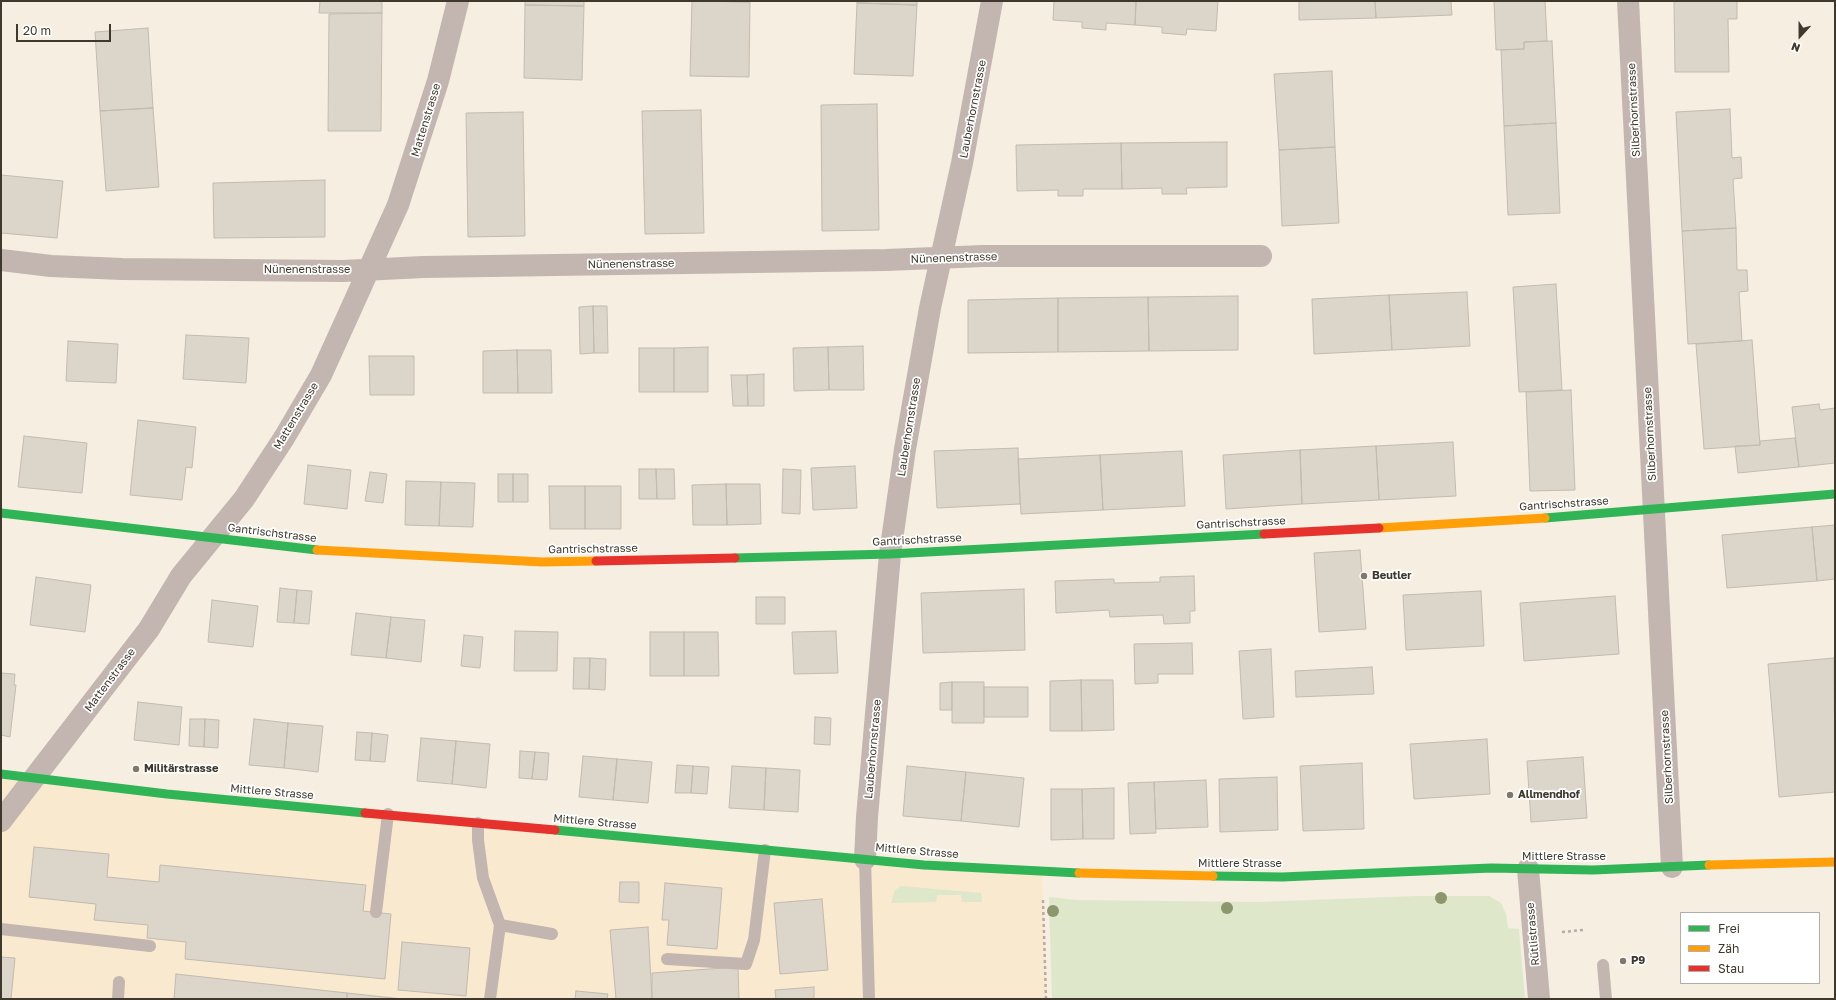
<!DOCTYPE html>
<html>
<head>
<meta charset="utf-8">
<style>
  body { margin:0 }
  #map { position:relative; width:1836px; height:1000px; overflow:hidden; background:#f6eee1; font-family:"Golos Text",sans-serif }
  canvas { display:block }
  .frame { position:absolute; inset:0; border:2px solid #3f382c; pointer-events:none }
  .legend { position:absolute; left:1680px; top:912px; width:140px; height:72px; box-sizing:border-box; background:#fff; border:1px solid #b2afab; margin:0; padding:5px 7px; list-style:none; font-size:12px; color:#3f382c }
  .legend li { display:flex; align-items:center; gap:8px; height:20px }
  .legend b { width:20px; border:1px solid #b2afab }
  .north { position:absolute; left:1780px; top:16px; width:40px; height:40px; -webkit-text-stroke:3px #fff; paint-order:stroke; rotate:201deg; font-size:11px; font-weight:700; line-height:16px; text-align:center; color:#3f382c }
  .north::after { content:''; display:block; margin:auto; width:14px; height:18px; background:#3f382c; clip-path:polygon(50% 0,100% 100%,50% 72%,0 100%) }
  .scale { position:absolute; left:16px; top:24px; width:95px; height:18px; box-sizing:border-box; border:2px solid #3f382c; border-top:0; padding-left:5px; font-size:12px; line-height:14px; white-space:nowrap; color:#3f382c; -webkit-text-stroke:3px #fff; paint-order:stroke }
</style>
</head>
<body>
<div id="map">
<canvas width="1836" height="1000"></canvas>
<div class="frame"></div>
<ul class="legend">
<li><b style="height:5px;background:#30b455"></b>Frei</li>
<li><b style="height:5px;background:#ff9f0a"></b>Zäh</li>
<li><b style="height:5px;background:#e5322d"></b>Stau</li>
</ul>
<div class="north">N</div>
<div class="scale">20 m</div>
</div>
<script>
const c = document.querySelector('canvas').getContext('2d');
c.lineJoin = 'round';
function fill(path, color) { c.fillStyle = color; c.fill(path, 'evenodd'); }
const poly = rows => new Path2D(rows.map(r => 'M' + r).join(''));
function strokePath(path, color, width, dash) { c.strokeStyle = color; c.lineWidth = width; c.lineCap = dash ? 'butt' : 'round'; c.setLineDash(dash || []); c.stroke(path); }
function write(font, color, halo, rows, align = 'center') {
  c.font = font + ' "Golos Text",sans-serif'; c.lineWidth = 3.5; c.setLineDash([]); c.textBaseline = 'middle'; c.strokeStyle = halo; c.fillStyle = color; for (const [text, x, y, turn = 0] of rows) {
    c.save(); c.translate(x, y); c.rotate((+turn || 0) * Math.PI / 180); c.textAlign = isNaN(turn) ? turn : align; if (halo) c.strokeText(text, 0, 0); c.fillText(text, 0, 0); c.restore();
  }
}
fill(poly([
  [1,774,1042,872,1047,999,1,999]
]), '#f9e9cf');
fill(poly([
  [901,886,981,893,982,902,962,902,961,895,937,895,936,902,891,903,895,890],
  [1416,896,1489,896,1501,903,1506,914,1508,928,1519,929,1525,999,1052,999,1049,897,1077,900,1257,902]
]), '#dfe7ca');
const building = poly([
  [320,1,382,1,382,13,319,13,320,1],
  [525,1,584,1,584,6,525,5,525,1],
  [692,1,750,1,750,2,692,1],
  [692,1,750,2,749,77,690,76,692,1],
  [857,1,917,1,917,5,857,3,857,1],
  [1054,1,1136,1,1135,25,1106,23,1106,30,1082,28,1082,22,1053,20,1054,1],
  [1136,1,1218,1,1216,31,1187,29,1186,35,1162,33,1162,27,1135,25,1136,1],
  [1299,1,1375,1,1376,18,1299,20,1299,1],
  [1375,1,1451,1,1452,15,1376,18,1375,1],
  [1494,1,1545,1,1547,41,1524,42,1524,49,1496,50,1494,1],
  [1674,1,1737,1,1737,19,1728,19,1729,72,1675,72,1674,1],
  [857,3,917,5,913,76,854,74,857,3],
  [525,5,584,6,582,80,524,78,525,5],
  [382,13,381,131,328,131,329,14,382,13],
  [148,28,153,108,100,111,95,32,148,28],
  [1552,41,1556,123,1504,126,1501,50,1524,49,1524,42,1552,41],
  [1332,71,1335,147,1279,150,1274,74,1332,71],
  [877,104,879,230,822,231,821,105,877,104],
  [153,108,159,187,106,191,100,111,153,108],
  [1730,109,1732,158,1741,157,1742,178,1733,179,1736,228,1682,231,1676,112,1730,109],
  [701,110,704,233,645,234,642,111,701,110],
  [523,112,525,236,468,237,466,113,523,112],
  [1556,123,1560,213,1508,215,1504,126,1556,123],
  [1227,142,1227,187,1186,188,1187,194,1162,194,1162,188,1122,189,1121,143,1227,142],
  [1121,143,1122,189,1083,189,1083,196,1058,196,1058,190,1017,191,1016,145,1121,143],
  [1335,147,1339,223,1282,226,1279,150,1335,147],
  [1,175,63,181,57,238,1,233,1,175],
  [325,180,325,237,214,238,213,183,325,180],
  [1736,228,1737,270,1747,270,1748,291,1739,292,1742,341,1688,344,1682,231,1736,228],
  [1556,284,1562,390,1519,392,1513,287,1556,284],
  [1467,292,1470,346,1392,350,1389,295,1467,292],
  [1389,295,1392,350,1314,354,1312,299,1389,295],
  [1238,296,1238,350,1149,351,1148,297,1238,296],
  [1148,297,1149,351,1058,352,1058,298,1148,297],
  [1058,298,1058,352,968,353,968,300,1058,298],
  [593,306,607,306,608,353,594,353,593,306],
  [593,306,594,353,580,354,579,307,593,306],
  [186,335,249,338,246,383,183,379,186,335],
  [1752,340,1760,445,1704,449,1696,344,1752,340],
  [68,341,118,344,116,383,66,381,68,341],
  [863,346,864,390,829,390,828,347,863,346],
  [708,347,708,392,674,392,674,348,708,347],
  [828,347,829,390,794,391,793,348,828,347],
  [639,348,674,348,674,392,639,392,639,348],
  [517,350,551,350,552,393,518,393,517,350],
  [517,350,518,393,483,393,483,351,517,350],
  [369,356,414,356,414,395,370,395,369,356],
  [764,374,764,406,748,406,747,375,764,374],
  [731,375,747,375,748,406,733,406,731,375],
  [1571,390,1575,490,1530,491,1526,392,1571,390],
  [1819,404,1820,410,1835,408,1835,463,1799,467,1792,407,1819,404],
  [138,420,196,427,192,468,186,467,182,500,130,495,138,420],
  [24,436,87,443,82,493,18,487,24,436],
  [1795,438,1799,467,1738,473,1735,446,1760,445,1760,441,1795,438],
  [1453,442,1456,496,1379,500,1376,446,1453,442],
  [1376,446,1379,500,1302,504,1300,450,1376,446],
  [1018,448,1020,504,937,508,934,451,1018,448],
  [1300,450,1302,504,1226,509,1223,455,1300,450],
  [1182,451,1185,506,1103,510,1100,455,1182,451],
  [1100,455,1103,510,1021,514,1018,459,1100,455],
  [308,465,351,470,347,509,304,504,308,465],
  [855,466,857,508,813,510,811,468,855,466],
  [639,469,656,469,657,499,639,499,639,469],
  [656,469,674,469,675,499,657,499,656,469],
  [783,469,801,470,800,514,782,513,783,469],
  [370,472,387,474,383,503,365,501,370,472],
  [498,474,513,474,513,502,498,502,498,474],
  [513,474,528,474,528,502,513,502,513,474],
  [406,481,441,482,439,526,405,525,406,481],
  [441,482,475,483,473,527,439,526,441,482],
  [726,484,760,484,761,524,727,525,726,484],
  [726,484,727,525,693,525,692,485,726,484],
  [549,486,585,486,585,529,550,529,549,486],
  [585,486,621,486,621,529,585,529,585,486],
  [1835,525,1835,579,1817,581,1812,527,1835,525],
  [1812,527,1817,581,1727,588,1722,535,1812,527],
  [1360,550,1366,629,1319,632,1314,553,1360,550],
  [1194,576,1195,611,1190,611,1190,623,1164,624,1163,615,1110,617,1109,610,1056,613,1055,581,1114,579,1114,583,1160,582,1160,577,1194,576],
  [36,577,91,585,85,632,30,625,36,577],
  [280,588,297,590,294,623,277,622,280,588],
  [1024,589,1025,650,923,653,921,593,1024,589],
  [297,590,312,591,309,624,294,623,297,590],
  [1481,591,1484,646,1406,650,1403,595,1481,591],
  [1615,596,1619,654,1524,661,1520,603,1615,596],
  [756,597,785,597,785,624,756,624,756,597],
  [212,600,258,606,253,647,208,642,212,600],
  [356,613,391,617,386,658,351,655,356,613],
  [391,617,425,620,421,662,386,658,391,617],
  [515,631,558,632,557,671,514,671,515,631],
  [836,631,838,673,794,674,792,632,836,631],
  [650,632,684,632,684,676,650,676,650,632],
  [684,632,718,632,719,676,684,676,684,632],
  [464,635,483,637,480,668,461,666,464,635],
  [1192,643,1193,674,1158,674,1158,683,1135,684,1134,644,1192,643],
  [1271,649,1274,717,1243,719,1239,651,1271,649],
  [574,658,590,658,589,689,573,689,574,658],
  [590,658,606,659,605,690,589,689,590,658],
  [1834,658,1835,792,1779,797,1768,664,1834,658],
  [1372,667,1374,694,1296,697,1295,671,1372,667],
  [1,673,15,674,14,685,16,685,10,737,1,735,1,673],
  [1081,680,1082,731,1050,731,1050,681,1081,680],
  [1081,680,1113,680,1114,730,1082,731,1081,680],
  [952,682,984,682,984,723,952,723,952,682],
  [952,682,952,710,940,710,940,683,952,682],
  [984,687,1028,687,1028,717,984,717,984,687],
  [138,702,182,707,179,745,134,740,138,702],
  [815,717,831,718,830,745,814,744,815,717],
  [190,719,205,719,204,747,189,746,190,719],
  [205,719,219,720,218,748,204,747,205,719],
  [254,719,288,723,284,768,249,765,254,719],
  [288,723,323,726,318,772,284,768,288,723],
  [357,732,372,733,370,761,355,760,357,732],
  [372,733,388,735,385,762,370,761,372,733],
  [421,738,456,741,452,784,417,781,421,738],
  [1487,739,1490,794,1414,799,1410,744,1487,739],
  [456,741,490,744,486,788,452,784,456,741],
  [520,751,535,752,532,779,519,778,520,751],
  [535,752,549,753,547,780,532,779,535,752],
  [583,756,617,759,613,800,579,797,583,756],
  [1583,757,1587,818,1531,822,1527,761,1583,757],
  [617,759,652,762,648,803,613,800,617,759],
  [1362,763,1364,829,1303,831,1300,766,1362,763],
  [677,765,693,766,691,793,675,793,677,765],
  [693,766,709,767,707,794,691,793,693,766],
  [732,766,766,768,764,810,729,808,732,766],
  [907,766,966,772,961,821,903,816,907,766],
  [766,768,800,770,798,812,764,810,766,768],
  [966,772,1024,778,1019,827,961,821,966,772],
  [1277,777,1278,830,1220,832,1219,779,1277,777],
  [1206,780,1208,827,1156,829,1154,782,1206,780],
  [1154,782,1156,833,1130,834,1128,783,1154,782],
  [1114,788,1114,839,1083,839,1082,789,1114,788],
  [1051,789,1082,789,1083,839,1051,840,1051,789],
  [34,847,109,854,107,877,159,882,160,865,366,885,363,911,391,914,385,979,185,959,186,942,147,938,148,925,94,920,96,904,29,897,34,847],
  [620,882,639,882,639,903,619,902,620,882],
  [665,883,722,888,717,949,667,945,669,920,662,920,665,883],
  [822,899,828,970,780,974,774,903,822,899],
  [648,927,652,999,616,999,610,930,648,927],
  [402,942,470,948,466,996,398,990,402,942],
  [1,957,15,958,11,999,1,999,1,957],
  [738,967,739,999,652,999,652,973,738,967],
  [176,974,347,993,347,999,174,999,176,974],
  [814,987,814,999,776,999,775,990,814,987],
  [576,991,608,994,607,999,575,999,576,991],
  [347,993,403,999,347,999,347,993]
]);
fill(building, '#dcd5c9');
strokePath(building, '#c2bbb1', 1);
strokePath(poly([
  [1043,900,1046,999],
  [1562,932,1583,930]
]), '#b6aca6', 2.5, [3, 3]);
strokePath(poly([
  [478,823,478,840,483,878,500,925,490,999],
  [865,859,869,999],
  [376,912,388,814],
  [500,925,552,934],
  [1,929,150,946],
  [667,959,746,964,754,940,765,850],
  [1603,965,1606,999],
  [118,999,119,982]
]), '#c3b5b0', 12);
strokePath(poly([
  [1628,1,1672,867],
  [1,260,51,266,122,269,343,271,423,267,886,260,983,256,1261,256],
  [1,821,149,629,181,576,244,499,284,438,321,375,398,205,438,81,458,1],
  [865,859,867,817,890,554,905,449,930,308,962,163,992,1],
  [1528,869,1539,999]
]), '#c3b5b0', 22);
strokePath(poly([
  [1,513,317,550],
  [1545,518,1835,494],
  [735,558,890,554,1264,534],
  [1,774,167,794,365,813],
  [555,830,924,865,1079,873],
  [1213,876,1282,877,1491,868,1593,870,1709,865]
]), '#30b455', 9);
strokePath(poly([
  [1379,528,1545,518],
  [317,550,542,562,596,561],
  [1709,865,1835,862],
  [1079,873,1213,876]
]), '#ff9f0a', 9);
strokePath(poly([
  [1264,534,1379,528],
  [596,561,735,558],
  [365,813,555,830]
]), '#e5322d', 9);
c.fillStyle = '#8c976d';
for (const [x, y] of [
  [1441,898],
  [1227,908],
  [1053,911]
]) { c.beginPath(); c.arc(x, y, 6, 0, 2 * Math.PI); c.fill(); }
for (const [x, y, r, color] of [
  [1364,576,4,"#7f786b"],
  [136,769,4,"#7f786b"],
  [1510,795,4,"#7f786b"],
  [1623,961,4,"#7f786b"]
]) { const dot = new Path2D(); dot.arc(x, y, r, 0, 2 * Math.PI); c.fillStyle = color; c.fill(dot); strokePath(dot, '#fff', 1.5); }
write('11px', '#3f382c', '#fff', [
  ["Lauberhornstrasse",973,109,-79],
  ["Silberhornstrasse",1634,110,-93],
  ["Mattenstrasse",426,120,-73],
  ["Nünenenstrasse",954,258,-2],
  ["Nünenenstrasse",631,264,-1],
  ["Nünenenstrasse",307,270],
  ["Mattenstrasse",296,416,-59],
  ["Lauberhornstrasse",909,427,-81],
  ["Silberhornstrasse",1650,434,-93],
  ["Gantrischstrasse",1564,504,-4],
  ["Gantrischstrasse",1241,523,-3],
  ["Gantrischstrasse",272,533,7],
  ["Gantrischstrasse",917,540,-3],
  ["Gantrischstrasse",593,549,-1],
  ["Mattenstrasse",110,680,-53],
  ["Lauberhornstrasse",873,749,-85],
  ["Silberhornstrasse",1667,757,-93],
  ["Mittlere Strasse",272,792,5],
  ["Mittlere Strasse",595,822,5],
  ["Mittlere Strasse",917,851,5],
  ["Mittlere Strasse",1564,857],
  ["Mittlere Strasse",1240,864],
  ["Rütlistrasse",1533,934,-95]
]);
write('bold 11px', '#3f382c', '#fff', [
  ["Beutler",1372,576],
  ["Militärstrasse",144,769],
  ["Allmendhof",1518,795],
  ["P9",1631,961]
], 'left');
</script>
</body>
</html>
